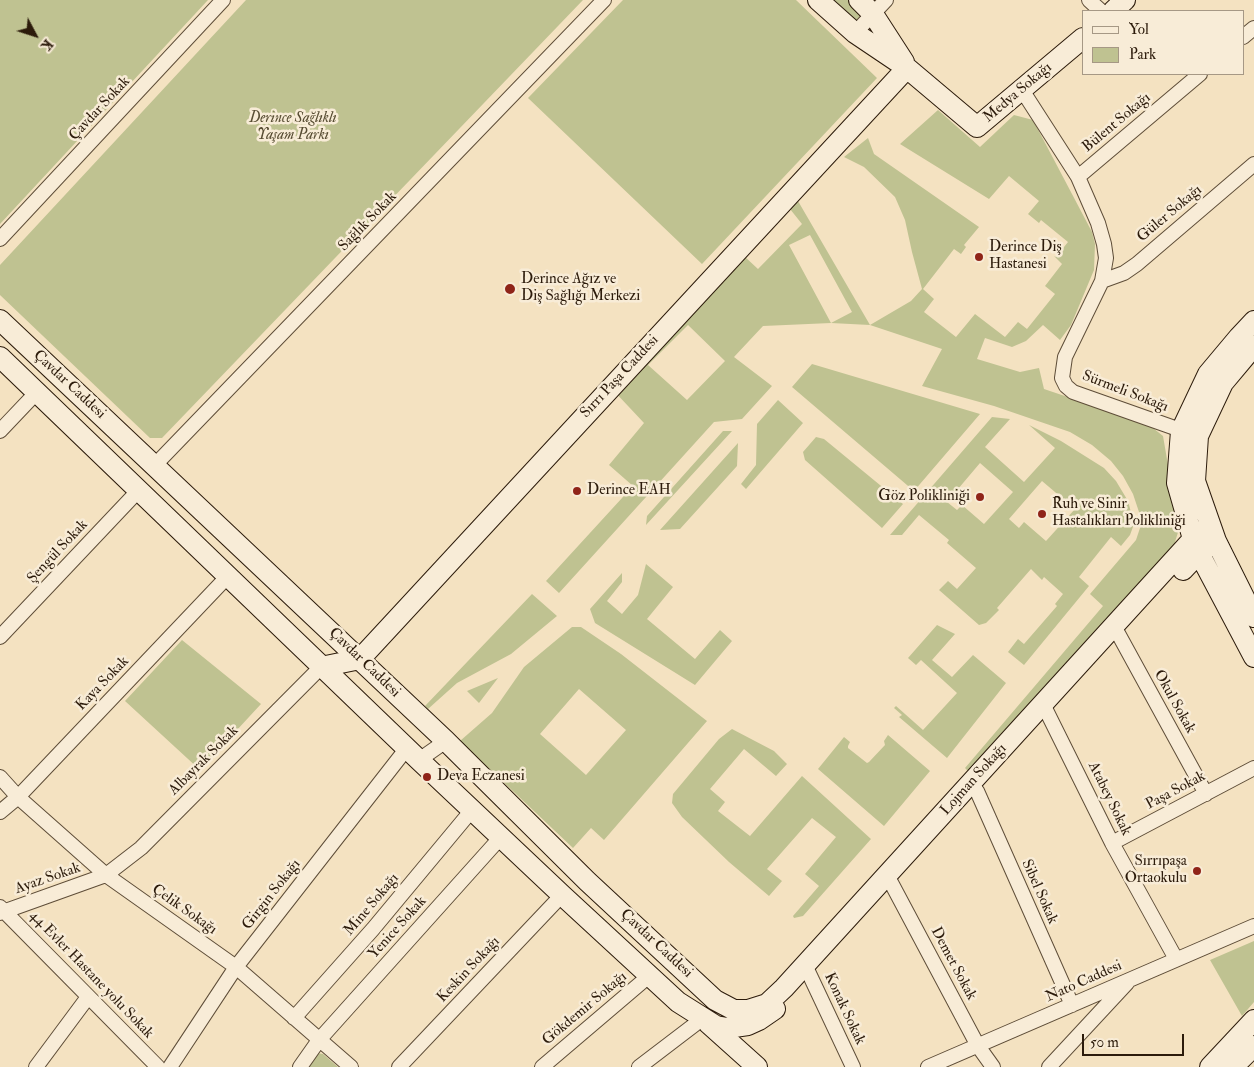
<!DOCTYPE html>
<html>
<head>
<meta charset="utf-8">
<style>
  body { margin:0 }
  #map { position:relative; width:1254px; height:1067px; overflow:hidden; background:#f4e2c1; font-family:"IM FELL Double Pica",serif }
  canvas { display:block }
  .legend { position:absolute; left:1082px; top:10px; width:162px; height:65px; box-sizing:border-box; background:#f8ecd7; border:1px solid #a69885; margin:0; padding:6px 9px; list-style:none; font-size:15px; color:#2c1b0b }
  .legend li { display:flex; align-items:center; gap:10px; height:25px }
  .legend b { width:25px; border:1px solid #a69885 }
  .north { position:absolute; left:10px; top:10px; width:50px; height:50px; -webkit-text-stroke:4px #f8ecd7; paint-order:stroke; rotate:130deg; font-size:14px; font-weight:700; line-height:20px; text-align:center; color:#2c1b0b }
  .north::after { content:''; display:block; margin:auto; width:18px; height:22px; background:#2c1b0b; clip-path:polygon(50% 0,100% 100%,50% 72%,0 100%) }
  .scale { position:absolute; left:1082px; top:1034px; width:102px; height:22px; box-sizing:border-box; border:2px solid #2c1b0b; border-top:0; padding-left:6px; font-size:15px; line-height:18px; white-space:nowrap; color:#2c1b0b; -webkit-text-stroke:4px #f8ecd7; paint-order:stroke }
</style>
</head>
<body>
<div id="map">
<canvas width="1254" height="1067"></canvas>
<ul class="legend">
<li><b style="height:6px;background:#f8ecd7"></b>Yol</li>
<li><b style="height:14px;background:#bfc291"></b>Park</li>
</ul>
<div class="north">K</div>
<div class="scale">50 m</div>
</div>
<script>
const c = document.querySelector('canvas').getContext('2d');
c.lineJoin = 'round';
function fill(path, color) { c.fillStyle = color; c.fill(path, 'evenodd'); }
const poly = rows => new Path2D(rows.map(r => 'M' + r).join(''));
function strokePath(path, color, width, dash) { c.strokeStyle = color; c.lineWidth = width; c.lineCap = dash ? 'butt' : 'round'; c.setLineDash(dash || []); c.stroke(path); }
function write(font, color, halo, rows, align = 'center') {
  c.font = font + ' "IM FELL Double Pica",serif'; c.lineWidth = 5; c.setLineDash([]); c.textBaseline = 'middle'; c.strokeStyle = halo; c.fillStyle = color; for (const [text, x, y, turn = 0] of rows) {
    c.save(); c.translate(x, y); c.rotate((+turn || 0) * Math.PI / 180); c.textAlign = isNaN(turn) ? turn : align; if (halo) c.strokeText(text, 0, 0); c.fillText(text, 0, 0); c.restore();
  }
}
fill(poly([
  [0,0,208,0,0,224],
  [246,0,583,0,162,438,150,438,0,295,0,265],
  [623,0,796,0,877,78,702,264,528,98],
  [829,0,850,0,865,14,855,25],
  [938,110,980,147,1014,115,1033,120,1092,232,1095,244,1094,270,1071,325,1060,340,1043,325,1026,341,1012,347,985,338,977,359,1020,372,1039,368,1044,389,1148,424,1163,436,1179,529,1172,552,970,773,965,768,1103,606,1090,594,1136,540,1141,525,1141,518,1133,494,1123,476,1111,461,1092,445,1070,432,994,406,922,386,942,349,870,325,831,323,763,326,734,357,772,386,742,419,714,422,559,593,546,581,633,486,609,465,644,423,613,390,744,256,758,269,802,224,790,209,798,201,870,325,911,301,922,289,912,252,905,220,895,197,864,167,844,157,868,138,874,154,979,227,964,245,966,247,961,254,954,249,923,289,934,299,924,312,956,337,975,314,1005,337,1018,322,1027,329,1055,294,1045,286,1062,264,1054,256,1056,257,1068,242,1041,220,1039,223,1028,214,1039,201,1009,176,989,199,900,144],
  [810,235,852,312,831,323,789,245],
  [688,325,725,361,687,400,648,365],
  [812,364,980,414,914,491,792,387],
  [778,400,803,423,746,489,741,484,756,465,757,424],
  [992,417,1010,419,985,447,1024,482,1055,448,1029,425,1061,441,1104,468,1116,481,1128,501,1134,524,1130,535,1121,546,1111,537,1079,577,1089,586,1024,665,1008,652,1018,639,1024,644,1057,606,1055,604,1063,594,1044,577,1042,580,1031,569,997,608,999,610,986,623,979,625,939,590,948,581,957,589,976,568,947,543,949,540,919,515,902,535,890,535],
  [980,463,1013,492,984,524,962,505,957,510,947,502],
  [1042,481,1075,509,1046,541,1024,522,1019,528,1009,519],
  [723,431,732,431,646,525,647,516],
  [816,437,824,439,903,504,882,528,805,460,803,452],
  [738,443,737,466,680,529,660,530],
  [646,564,673,587,647,619,695,659,720,630,732,641,695,685,595,623,590,609,622,573,622,582,607,601,622,614,638,595],
  [532,594,557,616,511,654,457,683,428,709,425,706],
  [937,625,955,634,932,660,952,677,973,655,1006,683,947,758,899,717,902,715,894,708,896,706,923,730,957,693,921,660,916,665,908,658],
  [572,627,581,627,621,654,707,721,604,840,591,828,573,848,460,741,492,713,524,667],
  [579,689,626,730,586,775,540,734],
  [182,640,261,704,200,770,125,701],
  [498,678,479,703,467,691],
  [732,729,774,751,787,764,776,776,744,749,710,789,725,802,718,811,750,836,802,776,871,839,803,916,794,918,793,916,819,886,805,874,836,837,812,818,767,869,782,881,769,896,729,862,682,817,672,803,673,794,719,739],
  [888,735,930,771,884,826,818,769,844,737,850,742,848,746,848,748,867,763,869,762,885,745,884,741],
  [1254,941,1254,1002,1242,1016,1210,960],
  [317,1053,323,1054,338,1067,308,1067]
]), '#bfc291');
const street = poly([
  [1089,0,1101,11],
  [855,33,886,0],
  [1243,37,1254,28],
  [1022,90,1078,177,1098,223,1104,244,1106,258,1102,281,1065,357,1062,378,1066,386,1073,392,1189,433],
  [1078,177,1200,74],
  [0,239,223,0],
  [1102,281,1124,273,1137,264,1254,164],
  [0,431,37,392],
  [155,465,604,0],
  [1114,626,1206,794],
  [0,637,139,490],
  [1043,704,1112,843,1176,959],
  [419,760,446,741],
  [0,777,18,797,106,875,236,967,351,1067],
  [977,791,1072,1005],
  [0,812,18,797,228,576],
  [1112,843,1254,768],
  [887,875,978,1046,993,1067],
  [0,907,158,1067],
  [0,913,106,875,141,848,321,667],
  [805,965,853,1067],
  [294,1018,373,929,472,810],
  [36,1067,88,997],
  [170,1067,236,967,407,748],
  [300,1067,319,1040,501,837],
  [399,1067,562,895],
  [542,1067,649,976],
  [639,1067,702,1019],
  [928,1067,1254,926],
  [1049,1067,1127,983]
]);
const secondary = poly([
  [818,0,855,33,907,68,977,127,1083,38],
  [859,0,873,14,904,62],
  [1113,11,1125,0],
  [0,320,446,741,587,881,715,1000,734,1010,748,1010,767,1004,784,988,1193,539,1210,525],
  [1254,321,1239,337,1208,374,1181,431,1177,483,1193,539,1199,553,1254,657],
  [1254,346,1223,383,1198,436,1195,481,1216,541,1254,617],
  [0,357,419,760,562,895,678,1002,716,1026,727,1028,748,1025,759,1020,775,1009],
  [1183,570,1199,553,1216,541],
  [321,667,360,659,907,68],
  [708,1023,757,1067],
  [1210,1067,1254,1020],
  [1233,1067,1254,1046]
]);
strokePath(street, '#5e4d38', 16);
strokePath(secondary, '#2c1b0b', 22);
strokePath(street, '#f8ecd7', 14);
strokePath(secondary, '#f8ecd7', 20);
for (const [x, y, r, color] of [
  [979,257,5,"#8f2418"],
  [510,289,6,"#8f2418"],
  [577,491,5,"#8f2418"],
  [980,497,5,"#8f2418"],
  [1042,514,5,"#8f2418"],
  [427,777,5,"#8f2418"],
  [1197,871,5,"#8f2418"]
]) { const dot = new Path2D(); dot.arc(x, y, r, 0, 2 * Math.PI); c.fillStyle = color; c.fill(dot); strokePath(dot, '#f8ecd7', 2); }
write('15px', '#2c1b0b', '#f8ecd7', [
  ["Medya Sokağı",1018,93,-40],
  ["Çavdar Sokak",100,109,-47],
  ["Bülent Sokağı",1117,123,-40],
  ["Güler Sokağı",1170,214,-40],
  ["Sağlık Sokak",368,222,-46],
  ["Sırrı Paşa Caddesi",620,377,-47],
  ["Çavdar Caddesi",69,385,43],
  ["Sürmeli Sokağı",1125,392,21],
  ["Şengül Sokak",58,552,-47],
  ["Çavdar Caddesi",364,663,44],
  ["Kaya Sokak",103,684,-46],
  ["Okul Sokak",1174,702,61],
  ["Albayrak Sokak",204,761,-45],
  ["Lojman Sokağı",974,780,-48],
  ["Paşa Sokak",1176,791,-28],
  ["Atabey Sokak",1109,799,64],
  ["Ayaz Sokak",48,879,-19],
  ["Sibel Sokak",1039,892,66],
  ["Girgin Sokağı",272,895,-52],
  ["Mine Sokağı",372,905,-50],
  ["Çelik Sokağı",184,910,35],
  ["Yenice Sokak",398,928,-48],
  ["Çavdar Caddesi",656,944,43],
  ["Demet Sokak",953,964,62],
  ["Keskin Sokağı",469,970,-47],
  ["44 Evler Hastane yolu Sokak",91,975,46],
  ["Nato Caddesi",1084,982,-24],
  ["Gökdemir Sokağı",585,1009,-40],
  ["Konak Sokak",844,1009,65]
]);
write('italic 15px', '#584d33', '#f8ecd7', [
  ["Derince Sağlıklı",293,119],
  ["Yaşam Parkı",293,136]
]);
write('15px', '#2c1b0b', '#f8ecd7', [
  ["Derince Diş",989,248],
  ["Hastanesi",989,265],
  ["Derince Ağız ve",521,280],
  ["Diş Sağlığı Merkezi",521,297],
  ["Derince EAH",587,491],
  ["Göz Polikliniği",970,497,"right"],
  ["Ruh ve Sinir",1052,505],
  ["Hastalıkları Polikliniği",1052,522],
  ["Deva Eczanesi",437,777],
  ["Sırrıpaşa",1187,862,"right"],
  ["Ortaokulu",1187,879,"right"]
], 'left');
</script>
</body>
</html>
